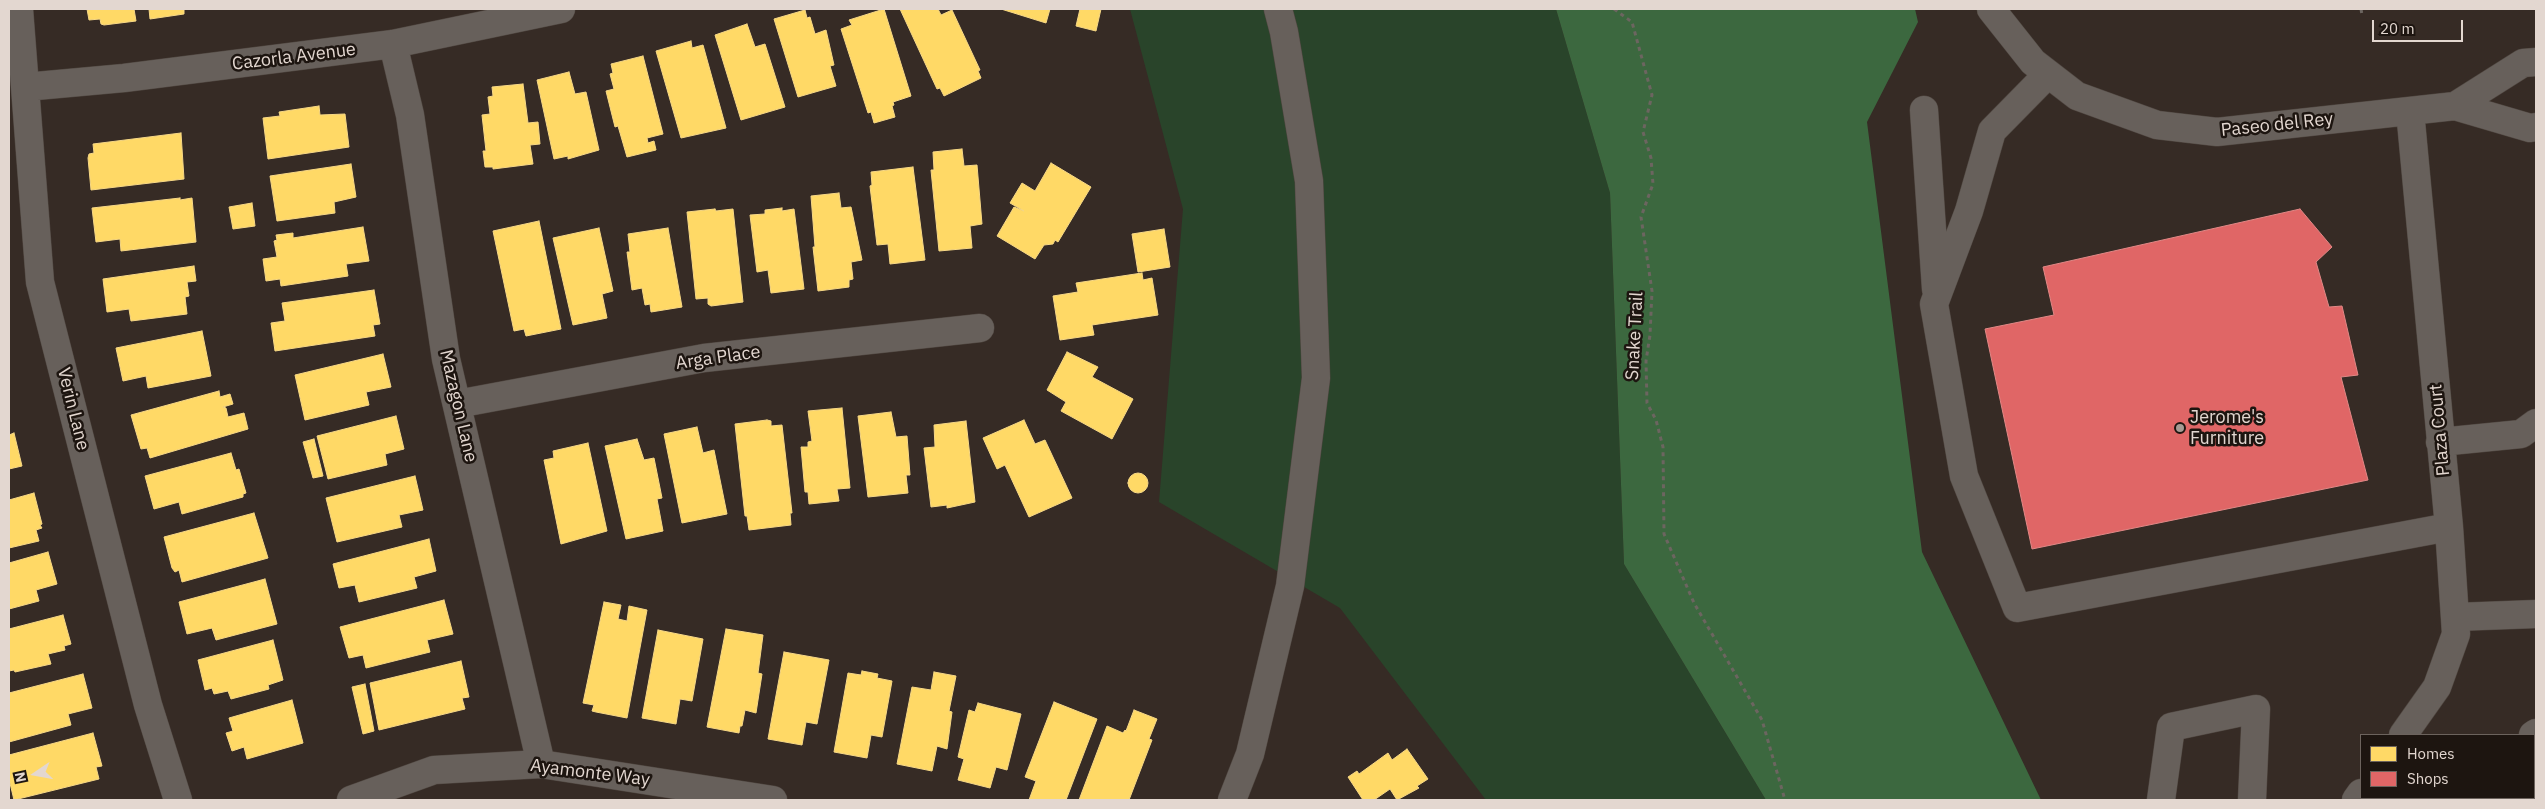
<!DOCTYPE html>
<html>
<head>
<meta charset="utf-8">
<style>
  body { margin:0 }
  #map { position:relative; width:2545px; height:809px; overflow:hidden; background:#362b25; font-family:"IBM Plex Sans",sans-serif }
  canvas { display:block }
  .frame { position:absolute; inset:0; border:10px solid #e3d7d0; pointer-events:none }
  .legend { position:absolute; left:2360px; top:734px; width:175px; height:65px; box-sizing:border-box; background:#1d1510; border:1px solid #6c635d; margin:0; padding:6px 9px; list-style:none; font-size:15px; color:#e3d7d0 }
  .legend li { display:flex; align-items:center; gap:10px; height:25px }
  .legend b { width:25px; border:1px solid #6c635d }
  .north { position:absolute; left:10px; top:749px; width:50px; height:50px; -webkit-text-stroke:4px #1d1510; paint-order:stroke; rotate:258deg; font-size:14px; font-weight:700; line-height:20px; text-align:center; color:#e3d7d0 }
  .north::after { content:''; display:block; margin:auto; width:18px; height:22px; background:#e3d7d0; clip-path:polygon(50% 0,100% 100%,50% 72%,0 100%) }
  .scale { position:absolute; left:2372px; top:20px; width:91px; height:22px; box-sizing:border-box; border:2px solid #e3d7d0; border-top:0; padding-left:6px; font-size:15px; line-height:18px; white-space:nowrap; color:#e3d7d0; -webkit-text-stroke:4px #1d1510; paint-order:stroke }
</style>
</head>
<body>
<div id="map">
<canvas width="2545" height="809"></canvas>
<div class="frame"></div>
<ul class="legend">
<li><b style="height:14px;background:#ffd966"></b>Homes</li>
<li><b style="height:14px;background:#e06666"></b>Shops</li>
</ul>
<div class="north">N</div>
<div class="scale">20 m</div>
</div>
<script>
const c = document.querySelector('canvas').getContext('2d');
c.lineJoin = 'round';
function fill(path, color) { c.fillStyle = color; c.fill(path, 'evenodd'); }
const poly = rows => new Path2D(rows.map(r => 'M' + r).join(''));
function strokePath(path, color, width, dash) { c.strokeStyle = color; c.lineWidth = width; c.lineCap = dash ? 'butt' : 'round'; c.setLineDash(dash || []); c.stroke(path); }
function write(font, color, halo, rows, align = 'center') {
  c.font = font + ' "IBM Plex Sans",sans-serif'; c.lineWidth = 5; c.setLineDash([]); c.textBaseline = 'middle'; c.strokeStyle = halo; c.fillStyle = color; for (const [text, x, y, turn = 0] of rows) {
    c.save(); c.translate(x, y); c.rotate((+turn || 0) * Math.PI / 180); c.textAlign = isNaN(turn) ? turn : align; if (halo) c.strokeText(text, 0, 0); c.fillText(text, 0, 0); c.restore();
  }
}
fill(poly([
  [1130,9,1556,9,1610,193,1624,564,1766,800,1486,800,1340,608,1159,502,1183,209]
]), '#29442a');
fill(poly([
  [1556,9,1915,9,1918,22,1867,122,1922,552,2041,800,1766,800,1624,564,1610,193]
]), '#3c683f');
const homes = poly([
  [87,9,134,9,136,21,104,25,101,24,100,19,89,20,87,9],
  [149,9,184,9,184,14,150,19,149,9],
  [884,9,911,96,893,102,894,105,892,106,895,117,874,123,871,112,868,113,841,29,852,25,849,20,884,9],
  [900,9,938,9,941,15,952,10,980,70,978,71,981,78,944,96,940,88,937,89,900,9],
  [1001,9,1050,9,1046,23,1001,9],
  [1080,9,1101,9,1096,31,1076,26,1080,9],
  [805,10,807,18,810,17,815,34,826,30,834,65,830,66,836,86,798,97,774,19,805,10],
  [747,24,755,47,765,44,785,107,741,120,715,35,747,24],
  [691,41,692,48,703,45,726,128,681,138,656,51,691,41],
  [643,56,663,134,647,138,648,143,654,141,656,150,627,157,618,126,615,127,606,91,614,89,610,74,613,73,611,64,643,56],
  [569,72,575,94,586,92,599,150,568,159,568,156,554,159,537,80,569,72],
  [523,84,528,123,538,122,540,144,530,145,533,164,493,169,493,167,485,167,483,151,486,151,482,115,490,114,488,97,493,96,492,87,523,84],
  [319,106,320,115,345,114,349,147,268,159,263,118,280,116,279,112,319,106],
  [181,133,184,179,91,190,88,158,89,154,94,153,93,144,181,133],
  [962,149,964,166,977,165,982,224,970,226,972,248,939,251,931,170,934,170,933,152,962,149],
  [1051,163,1091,187,1058,242,1055,240,1053,244,1044,245,1035,259,997,236,1014,207,1024,211,1010,203,1022,183,1035,191,1051,163],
  [351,164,356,197,334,202,335,213,277,221,270,176,351,164],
  [913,167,925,260,890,264,888,244,877,245,870,186,872,185,871,172,913,167],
  [839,193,841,208,851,207,862,260,851,262,853,279,849,280,849,287,818,291,813,247,815,247,811,196,839,193],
  [180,198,180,200,192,198,196,242,121,251,120,239,96,242,92,208,180,198],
  [252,203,255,226,233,229,229,207,252,203],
  [782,208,782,211,794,209,804,289,771,293,768,270,757,272,750,215,765,214,765,210,782,208],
  [715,209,716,211,733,209,743,302,711,306,708,304,708,298,696,299,687,212,715,209],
  [539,221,561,329,526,336,524,329,514,331,493,231,539,221],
  [363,227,369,261,346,264,348,276,281,286,280,279,266,281,263,259,277,257,274,241,277,240,276,235,293,233,293,238,363,227],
  [599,228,613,291,602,294,607,318,573,325,553,238,599,228],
  [668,228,682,307,651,312,650,304,645,305,642,288,632,290,627,252,630,252,628,234,668,228],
  [1164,229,1170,267,1138,272,1132,234,1164,229],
  [194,266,196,281,187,282,189,296,185,297,187,314,131,321,129,309,107,312,103,279,194,266],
  [1142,273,1143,280,1152,278,1158,315,1092,325,1094,335,1060,340,1053,296,1078,292,1076,283,1142,273],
  [374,290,380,324,373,325,375,336,275,351,271,323,285,321,282,303,374,290],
  [202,331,211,376,148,388,146,376,123,381,116,348,202,331],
  [1067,352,1098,367,1092,377,1133,399,1112,439,1061,411,1066,402,1047,390,1067,352],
  [383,354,391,387,366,392,369,405,305,420,295,375,383,354],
  [219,391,220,397,230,394,233,404,223,407,226,408,228,417,244,413,248,429,150,458,147,448,141,449,131,415,219,391],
  [842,408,850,488,837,489,839,501,809,504,808,492,805,492,801,447,808,447,808,442,812,441,808,411,842,408],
  [891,412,896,437,907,436,910,475,906,475,908,493,868,497,858,416,891,412],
  [396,416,404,449,385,454,387,465,328,479,317,436,396,416],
  [767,420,771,421,771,426,782,425,792,513,790,513,791,525,749,530,747,516,745,516,735,424,767,420],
  [1024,420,1035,444,1045,440,1072,498,1029,517,1005,465,997,469,983,438,1024,420],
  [966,421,975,502,947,508,947,505,931,507,924,448,935,447,934,425,966,421],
  [697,427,703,453,714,450,727,514,682,523,664,434,697,427],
  [14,433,22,466,9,469,9,435,14,433],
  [314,439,323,476,313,478,303,442,314,439],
  [637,439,644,460,654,458,662,498,657,499,663,531,626,539,605,446,637,439],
  [588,443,607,531,561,544,544,460,554,458,553,451,588,443],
  [231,453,236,470,239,469,246,493,243,494,243,497,182,514,179,502,154,509,145,476,231,453],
  '1128 483a10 10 0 1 1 20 0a10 10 0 1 1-20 0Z',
  [415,476,423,510,399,515,402,527,337,542,326,498,415,476],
  [34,493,42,524,40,525,42,528,36,530,39,541,9,548,9,500,34,493],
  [254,513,268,558,182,582,179,570,175,572,172,568,164,537,254,513],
  [429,539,436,571,414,577,417,588,359,602,355,585,339,588,333,564,429,539],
  [48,552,57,584,36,590,39,601,9,609,9,563,48,552],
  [265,579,277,624,216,640,212,628,187,634,179,602,265,579],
  [444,600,453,634,427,640,430,652,366,668,363,655,349,658,340,627,444,600],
  [604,602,621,605,618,619,627,621,629,606,647,610,627,718,596,712,592,711,594,705,583,703,604,602],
  [63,615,71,644,64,646,65,650,48,654,51,664,15,672,14,670,9,671,9,629,63,615],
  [726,629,763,635,758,673,762,674,756,713,745,710,742,726,740,726,739,733,707,727,726,629],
  [658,630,703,639,692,701,680,699,676,724,642,718,658,630],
  [273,640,283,680,268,685,269,689,231,699,228,691,214,694,212,688,205,690,198,660,273,640],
  [784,652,829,660,817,724,806,722,802,745,768,739,784,652],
  [461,661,469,697,462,698,465,709,379,730,370,683,461,661],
  [862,671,878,674,877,678,892,681,882,737,871,735,867,758,834,752,848,673,861,675,862,671],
  [934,672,956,676,949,711,952,712,947,749,937,746,932,771,897,764,912,687,931,690,934,672],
  [83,674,92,708,68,714,71,725,9,742,9,693,83,674],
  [365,684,374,731,363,734,352,687,365,684],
  [292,700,303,743,247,759,244,747,232,751,226,733,233,731,229,718,292,700],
  [1054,702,1097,719,1066,800,1029,800,1036,781,1025,777,1054,702],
  [978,703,1021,714,1007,770,996,767,990,788,958,780,964,759,958,757,969,710,975,712,978,703],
  [1134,710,1157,719,1149,739,1152,740,1129,800,1079,800,1107,726,1123,733,1125,730,1126,731,1134,710],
  [93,733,102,766,96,767,99,779,14,800,9,779,9,755,93,733],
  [1407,749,1428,779,1417,786,1419,788,1397,800,1390,789,1374,800,1363,800,1348,777,1357,771,1359,774,1388,753,1392,760,1407,749]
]);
fill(homes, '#ffd966');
strokePath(homes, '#f7d886', 1);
const shops = poly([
  [2300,209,2332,247,2316,262,2329,307,2342,306,2358,375,2341,377,2368,480,2032,549,1985,329,2054,315,2043,267,2300,209]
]);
fill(shops, '#e06666');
strokePath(shops, '#e18886', 1);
const minor = poly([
  [19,9,40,282,148,705,178,800],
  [1991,9,2033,62,2077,96,2157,125,2217,132,2455,106,2530,128,2536,127],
  [393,44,410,115,446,359,541,764],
  [2048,74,1992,131,1969,211,1934,304,1964,476,2017,608,2449,527],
  [25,87,124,78,393,44,561,9],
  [2455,106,2523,63,2536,62],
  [1924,110,1936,289],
  [457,404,704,358,980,328],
  [2440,442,2521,434,2536,423],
  [2455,617,2536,614],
  [2403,735,2437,687,2456,634,2449,527,2410,111],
  [2533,735,2536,733],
  [351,800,434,770,541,764,773,800],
  [1232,800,1250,754,1290,586,1316,378,1309,181,1284,32,1278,9],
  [2161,800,2171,727,2256,709,2252,800],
  [2356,800,2361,793],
  [2478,800,2480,798]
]);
strokePath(minor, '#504741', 29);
strokePath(poly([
  [1614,9,1632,22,1652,95,1643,132,1651,158,1653,184,1641,217,1652,291,1650,335,1646,361,1647,403,1656,420,1663,447,1664,534,1694,603,1762,720,1785,800],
  [2361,9,2362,15]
]), '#6c6560', 3, [4, 4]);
strokePath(minor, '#67605b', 28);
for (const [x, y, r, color] of [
  [2180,428,5,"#a69b94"]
]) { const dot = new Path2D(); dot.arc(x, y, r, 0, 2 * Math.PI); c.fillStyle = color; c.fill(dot); strokePath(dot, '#1d1510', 2); }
write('18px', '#e3d7d0', '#1d1510', [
  ["Cazorla Avenue",294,57,-7],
  ["Paseo del Rey",2277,125,-6],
  ["Snake Trail",1635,336,-87],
  ["Arga Place",718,358,-8],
  ["Mazagon Lane",458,406,77],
  ["Verin Lane",73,409,76],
  ["Plaza Court",2440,430,-95],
  ["Ayamonte Way",590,773,7]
]);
write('18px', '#e3d7d0', '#1d1510', [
  ["Jerome's",2190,418],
  ["Furniture",2190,439]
], 'left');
</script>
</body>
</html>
